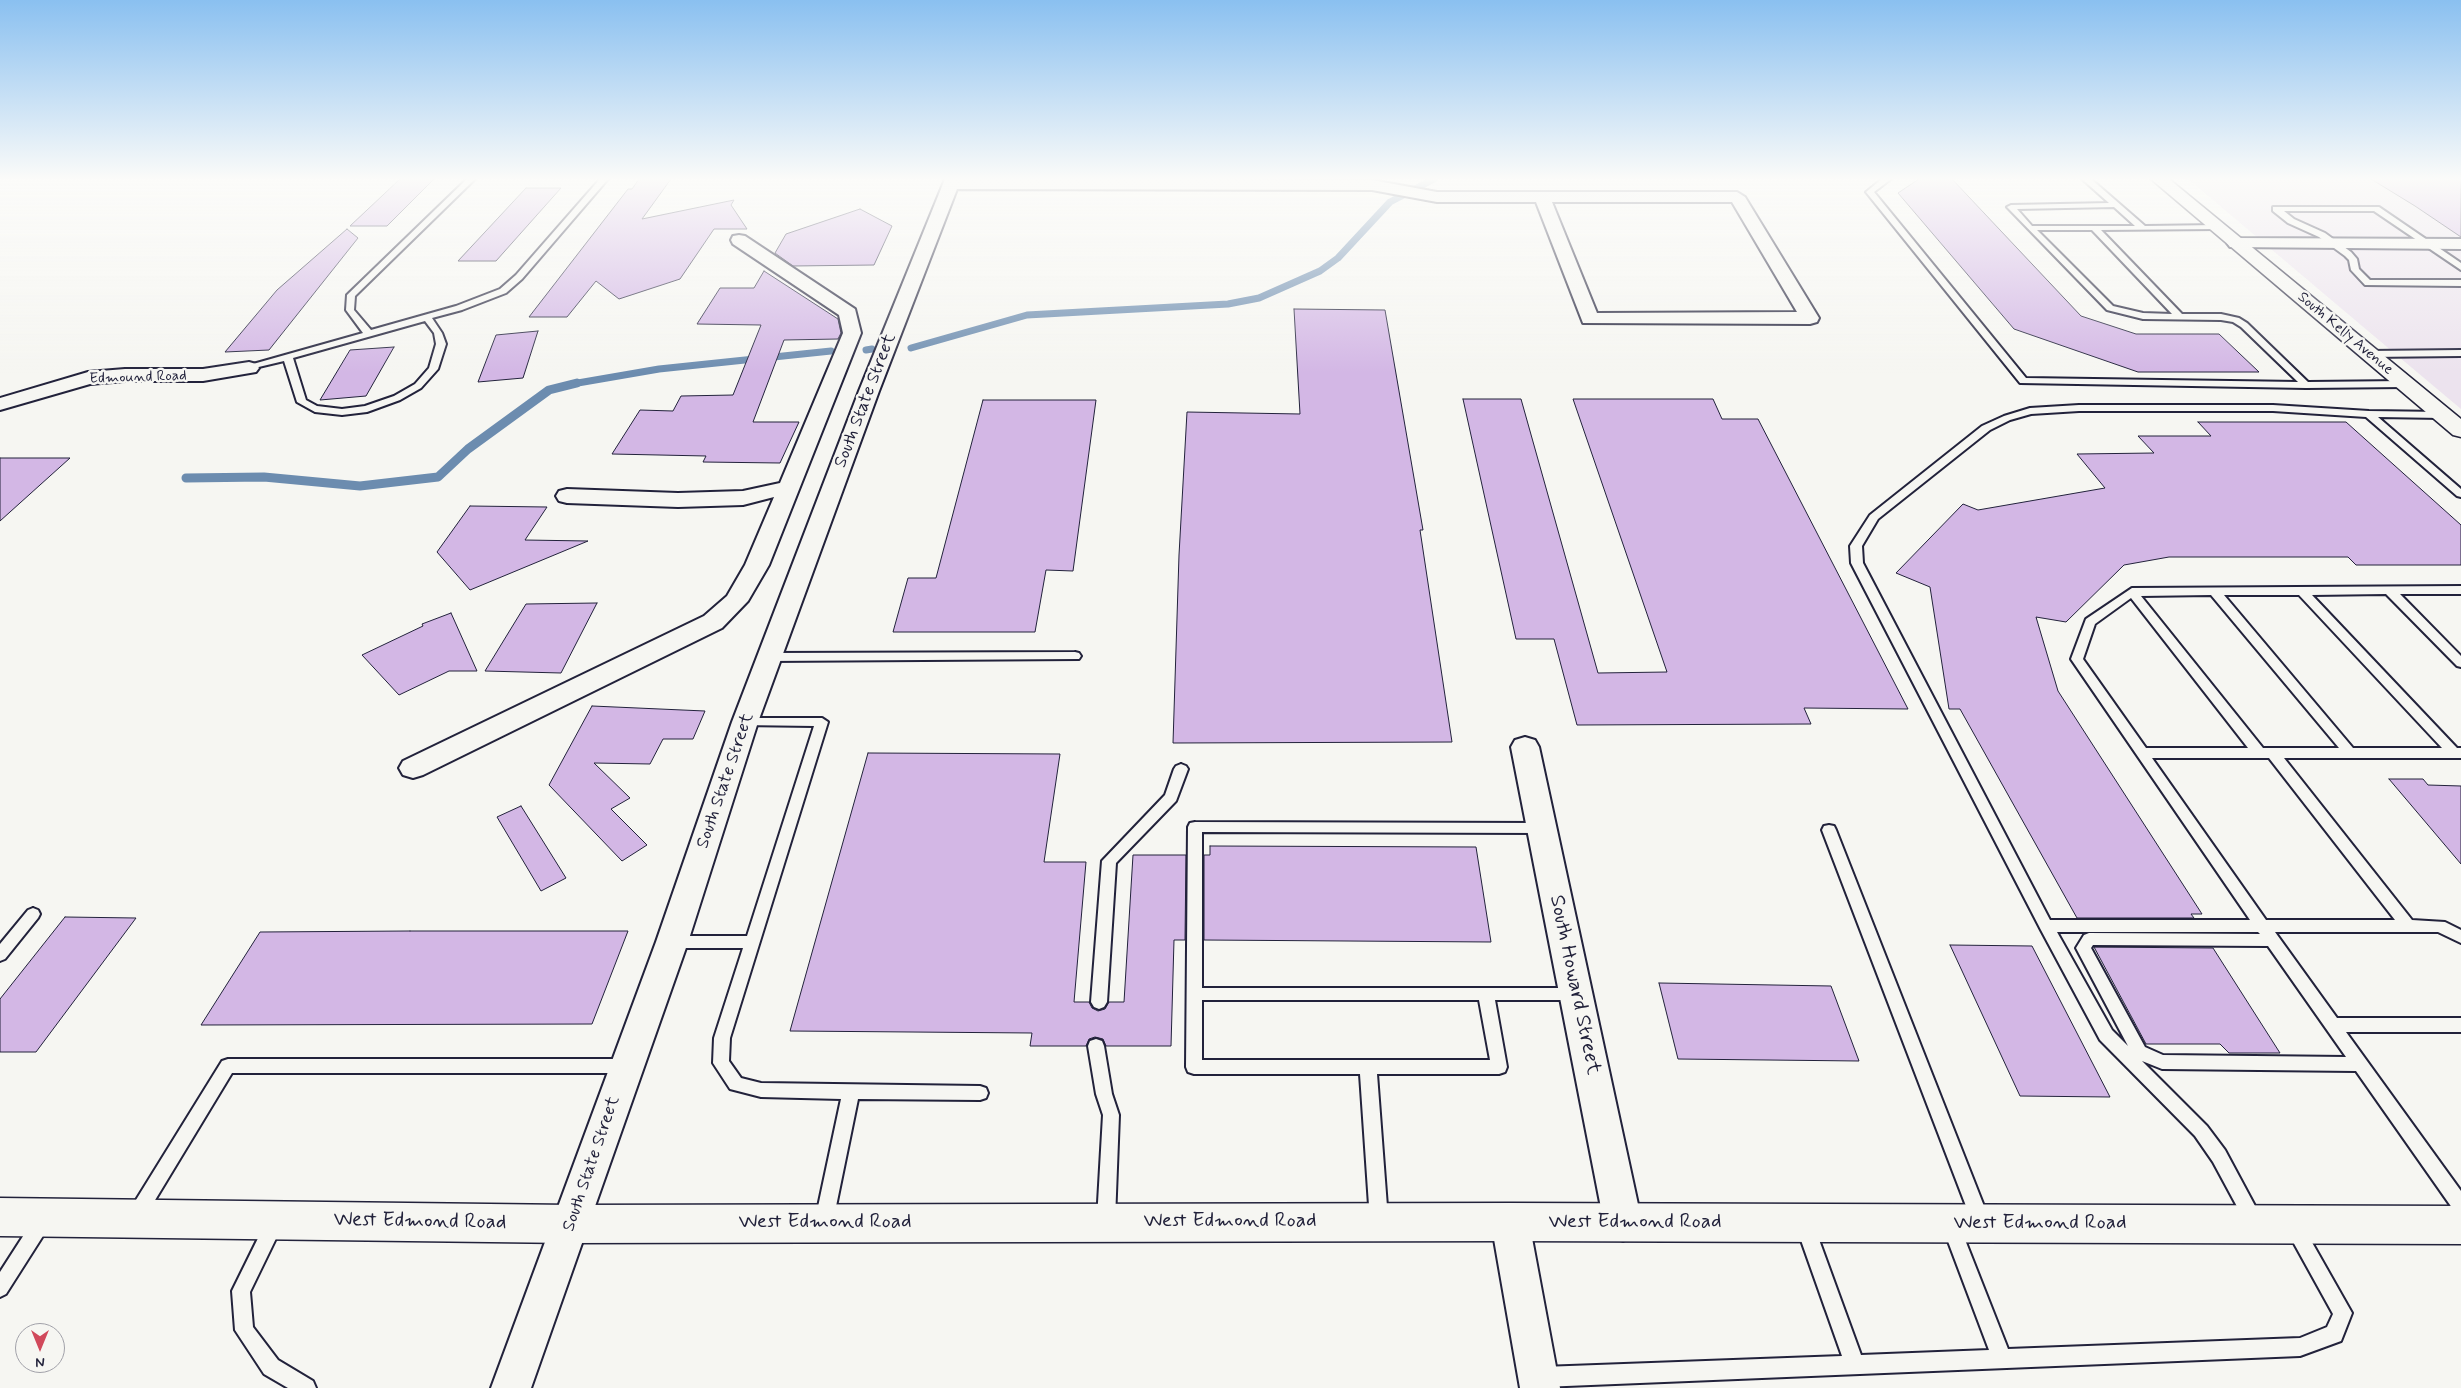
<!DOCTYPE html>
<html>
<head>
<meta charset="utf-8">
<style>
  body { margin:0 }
  #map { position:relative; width:2461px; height:1388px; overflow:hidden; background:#f6f6f2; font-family:Mynerve,sans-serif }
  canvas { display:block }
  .north { position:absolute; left:15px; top:1323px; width:50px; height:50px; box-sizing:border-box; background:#f6f6f2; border:1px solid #a1a1a9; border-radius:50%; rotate:180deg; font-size:14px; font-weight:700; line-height:20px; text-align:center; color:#22223b }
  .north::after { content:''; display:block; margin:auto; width:18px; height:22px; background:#d1495b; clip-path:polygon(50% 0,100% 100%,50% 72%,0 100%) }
</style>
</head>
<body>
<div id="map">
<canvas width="2461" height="1388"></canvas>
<div class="north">N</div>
</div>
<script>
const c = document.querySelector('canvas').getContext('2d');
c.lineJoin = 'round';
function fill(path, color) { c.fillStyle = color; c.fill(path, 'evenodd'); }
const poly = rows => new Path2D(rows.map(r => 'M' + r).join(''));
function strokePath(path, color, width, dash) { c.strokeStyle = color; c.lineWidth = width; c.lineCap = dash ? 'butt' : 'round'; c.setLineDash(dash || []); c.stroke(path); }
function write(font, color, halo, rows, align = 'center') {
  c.font = font + ' Mynerve,sans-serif'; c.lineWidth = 5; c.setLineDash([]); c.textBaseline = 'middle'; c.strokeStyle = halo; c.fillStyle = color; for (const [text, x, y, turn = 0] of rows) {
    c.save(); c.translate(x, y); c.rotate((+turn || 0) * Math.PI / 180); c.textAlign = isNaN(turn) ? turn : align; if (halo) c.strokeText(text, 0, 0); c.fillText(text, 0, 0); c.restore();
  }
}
fill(poly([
  [2188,179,2461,179,2461,409,2368,331]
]), '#ece3ee');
strokePath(poly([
  [911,348,1027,315,1228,304,1259,298,1320,271,1338,258,1390,202,1434,179],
  [866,350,872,349],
  [572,384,659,369,831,351]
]), '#6c8caf', 7);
strokePath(poly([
  [186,478,264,477,360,486,438,477,468,449,549,390,577,383]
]), '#6c8caf', 9);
const building = poly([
  [400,179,434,179,387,226,350,226,400,179],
  [639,179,671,179,642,219,734,200,731,205,747,229,714,229,680,279,619,299,596,281,567,317,529,317,628,189,632,189,639,179],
  [1919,179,1952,179,2081,316,2136,334,2219,334,2259,372,2138,372,2014,329,1898,193,1919,179],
  [2371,179,2461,179,2461,237,2415,206,2371,179],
  [526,188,561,188,496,261,458,261,526,188],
  [860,209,892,226,874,265,793,266,775,253,786,234,860,209],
  [347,229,358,238,269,350,225,352,277,290,347,229],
  [764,271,838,319,841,333,838,339,784,340,753,422,799,422,780,463,703,462,706,456,612,454,640,410,673,411,681,396,733,395,761,325,697,324,720,288,754,288,764,271],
  [1294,309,1385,310,1423,530,1420,530,1452,742,1173,743,1179,555,1187,412,1300,414,1294,309],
  [538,331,523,378,478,382,496,335,538,331],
  [394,347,366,396,320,400,350,350,394,347],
  [1463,399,1521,399,1598,673,1667,672,1573,399,1713,399,1722,419,1758,419,1908,709,1804,708,1811,724,1577,725,1554,639,1516,639,1463,399],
  [983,400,1096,400,1073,571,1046,570,1035,632,893,632,908,578,936,578,983,400],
  [2198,422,2346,422,2461,525,2461,565,2356,565,2348,557,2169,557,2124,565,2066,622,2036,617,2058,691,2202,914,2191,914,2194,918,2077,918,1960,709,1949,709,1930,587,1896,573,1963,504,1978,510,2105,488,2077,454,2154,453,2138,436,2211,436,2198,422],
  [0,458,70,458,0,521,0,458],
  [470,506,547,507,525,540,588,541,470,590,437,552,470,506],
  [597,603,561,673,485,671,526,604,597,603],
  [451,613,477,671,449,671,399,695,362,655,423,626,422,624,451,613],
  [592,706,705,711,693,739,663,739,650,764,594,763,630,798,611,809,647,845,622,861,549,785,592,706],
  [868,753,1060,754,1044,862,1086,862,1074,1002,1089,1002,1092,1008,1098,1011,1105,1009,1109,1002,1124,1002,1133,855,1186,855,1185,940,1174,940,1171,1046,1106,1046,1103,1039,1095,1037,1089,1039,1086,1046,1030,1046,1032,1033,790,1031,868,753],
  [2389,779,2423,779,2428,785,2461,786,2461,864,2389,779],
  [521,806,566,878,541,891,497,817,521,806],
  [1210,846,1476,847,1491,942,1204,940,1204,855,1210,855,1210,846],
  [65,917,136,918,36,1052,0,1052,0,999,65,917],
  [410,931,628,931,592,1024,201,1025,260,932,410,931],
  [1950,945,2032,946,2110,1097,2020,1096,1950,945],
  [2094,947,2213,948,2280,1053,2229,1053,2220,1044,2146,1044,2094,947],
  [1659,983,1831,986,1859,1061,1678,1059,1659,983]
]);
fill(building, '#d3b7e5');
strokePath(building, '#22223b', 1);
const service = poly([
  [467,179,475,179,355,296,354,310,371,330,456,306,500,289,516,275,600,179,608,179,522,279,506,293,462,310,432,318,442,333,446,344,438,369,421,388,400,400,367,412,342,415,315,412,297,402,284,361,246,370,246,366,363,333,346,310,347,295,467,179],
  [425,321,434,333,436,344,429,368,415,384,394,396,365,406,342,409,317,406,306,400,293,358,425,321],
  [1882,179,1891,179,1874,192,2026,378,2298,382,2241,327,2233,322,2221,320,2143,319,2107,310,2007,207,2011,205,2109,203,2082,179,2091,179,2145,226,2217,225,2221,227,2217,229,2101,230,2182,314,2221,314,2239,318,2247,323,2308,382,2405,381,2410,384,2405,387,2306,388,2020,383,1866,192,1882,179],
  [2114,207,2135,226,2032,226,2017,209,2114,207],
  [2037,230,2092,230,2172,314,2143,313,2113,306,2037,230],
  [2273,207,2379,207,2461,263,2461,270,2374,211,2284,211,2294,219,2325,233,2351,252,2357,259,2359,269,2370,280,2461,280,2461,286,2365,285,2351,270,2349,260,2345,256,2319,237,2288,223,2273,211,2273,207],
  [2461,350,2461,356,2369,357,2364,354,2369,351,2461,350],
  [2079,405,2273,405,2369,411,2442,412,2447,415,2442,418,2378,417,2461,489,2461,497,2457,496,2366,417,2273,411,2079,411,2031,414,2010,420,1990,430,1878,519,1862,546,1863,563,2050,920,2250,920,2071,659,2086,619,2132,588,2461,586,2461,594,2400,594,2461,656,2461,667,2457,666,2386,594,2312,595,2457,748,2461,748,2461,758,2284,758,2412,920,2445,922,2461,930,2461,943,2438,932,2275,932,2337,1018,2461,1018,2461,1032,2346,1032,2461,1191,2461,1214,2455,1212,2356,1071,2162,1069,2142,1061,2207,1126,2225,1150,2262,1219,2259,1225,2253,1227,2247,1225,2213,1162,2195,1136,2100,1040,2041,930,1851,563,1850,546,1870,515,1982,426,2004,416,2030,408,2079,405],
  [2211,595,2339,748,2263,748,2141,596,2211,595],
  [2224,595,2299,595,2442,748,2353,748,2224,595],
  [2131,598,2248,748,2146,748,2083,659,2095,624,2131,598],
  [2152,758,2269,758,2395,920,2266,920,2152,758],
  [2057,932,2258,932,2260,934,2089,933,2084,935,2076,948,2128,1046,2112,1030,2057,932],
  [2093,945,2268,946,2346,1057,2163,1055,2145,1047,2091,948,2093,945],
  [1075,652,1079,653,1081,656,1079,659,769,661,763,657,769,653,1075,652],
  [745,718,822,718,828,722,730,1038,729,1061,741,1078,761,1083,980,1086,986,1088,988,1093,986,1098,980,1100,858,1099,833,1221,830,1227,824,1229,818,1227,815,1221,841,1099,761,1097,730,1089,713,1063,714,1038,743,948,672,948,667,946,665,942,667,938,672,936,747,936,814,726,740,725,739,722,740,719,745,718],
  [1181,764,1186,766,1188,769,1176,801,1116,863,1107,1002,1104,1007,1099,1009,1094,1007,1091,1002,1102,861,1165,795,1174,769,1176,766,1181,764],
  [1195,822,1542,823,1547,824,1549,828,1547,832,1542,833,1202,832,1202,988,1576,988,1581,989,1584,994,1581,999,1576,1000,1495,1000,1507,1067,1505,1072,1499,1074,1377,1074,1388,1220,1385,1226,1379,1228,1373,1226,1370,1220,1360,1074,1194,1074,1188,1072,1186,1067,1188,827,1190,823,1195,822],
  [1202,1000,1479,1000,1490,1060,1202,1060,1202,1000],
  [1829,825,1834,826,1836,830,1989,1219,1986,1225,1980,1227,1974,1225,1971,1219,1822,830,1824,826,1829,825],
  [33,908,38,910,40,914,38,918,5,959,0,961,0,944,28,910,33,908],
  [1096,1039,1102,1041,1104,1046,1112,1094,1119,1115,1115,1220,1112,1226,1106,1228,1100,1226,1097,1220,1103,1115,1096,1094,1088,1046,1090,1041,1096,1039],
  [228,1059,626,1059,632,1061,634,1066,632,1071,626,1073,232,1073,143,1220,137,1222,131,1220,128,1214,131,1208,222,1061,228,1059],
  [42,1214,48,1216,51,1222,48,1228,6,1294,0,1297,0,1272,36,1216,42,1214],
  [274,1215,280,1218,283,1224,250,1292,253,1327,278,1360,313,1381,316,1388,288,1388,264,1374,235,1330,232,1291,268,1218,274,1215],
  [1805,1217,1811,1220,1814,1226,1861,1355,1989,1350,1943,1228,1946,1222,1952,1219,1958,1222,2008,1349,2300,1338,2327,1327,2333,1314,2286,1229,2289,1223,2295,1220,2301,1223,2352,1313,2341,1341,2300,1356,1542,1387,1535,1384,1532,1377,1535,1370,1542,1367,1842,1356,1796,1226,1799,1220,1805,1217]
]);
const minor = poly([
  [945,179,1372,180,1437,192,1737,192,1745,197,1819,318,1817,322,1810,324,1583,323,1536,202,1437,202,1372,190,957,189,879,391,758,722,688,942,531,1388,491,1388,656,942,732,722,859,391,945,179],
  [1552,202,1732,202,1797,312,1597,313,1552,202],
  [739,235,745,236,855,309,861,333,769,565,748,601,722,628,423,775,413,778,403,775,399,768,403,761,704,616,727,596,745,565,774,497,743,505,678,507,567,503,559,501,556,496,559,491,567,489,678,493,743,491,780,483,843,333,839,315,733,244,731,240,733,236,739,235],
  [2236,238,2461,239,2461,249,2230,247,2227,243,2230,239,2236,238],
  [249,362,256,364,259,368,256,372,203,381,125,381,90,384,0,410,0,398,88,372,125,369,203,369,249,362],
  [1525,737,1535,740,1539,747,1642,1223,1636,1236,1623,1241,1610,1236,1604,1223,1511,747,1515,740,1525,737],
  [1510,1204,1523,1209,1529,1222,1560,1388,1520,1388,1491,1222,1497,1209,1510,1204]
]);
const secondary = poly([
  [2151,179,2169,179,2461,419,2461,437,2453,435,2151,179],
  [0,1198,571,1205,1510,1203,2461,1206,2461,1244,1510,1241,571,1243,0,1236,0,1198]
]);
strokePath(service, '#22223b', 4);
strokePath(minor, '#22223b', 4);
strokePath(secondary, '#22223b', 3);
fill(service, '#f6f6f2');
fill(minor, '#f6f6f2');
fill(secondary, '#f6f6f2');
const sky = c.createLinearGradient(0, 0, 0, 373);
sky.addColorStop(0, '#8ac0f0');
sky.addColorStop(0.48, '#fbfbf9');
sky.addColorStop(1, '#fbfbf900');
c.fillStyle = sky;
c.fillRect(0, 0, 2461, 373);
write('15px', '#22223b', '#f6f6f2', [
  ["South Kelly Avenue",2345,334,40],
  ["Edmound Road",138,378,-2]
]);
write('18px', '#22223b', '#f6f6f2', [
  ["South State Street",866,401,-69],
  ["South State Street",726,781,-71],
  ["South State Street",592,1164,-71]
]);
write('21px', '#22223b', '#f6f6f2', [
  ["South Howard Street",1574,985,78],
  ["West Edmond Road",420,1222,1],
  ["West Edmond Road",1230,1222],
  ["West Edmond Road",825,1223],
  ["West Edmond Road",1635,1223],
  ["West Edmond Road",2040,1224]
]);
</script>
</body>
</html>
